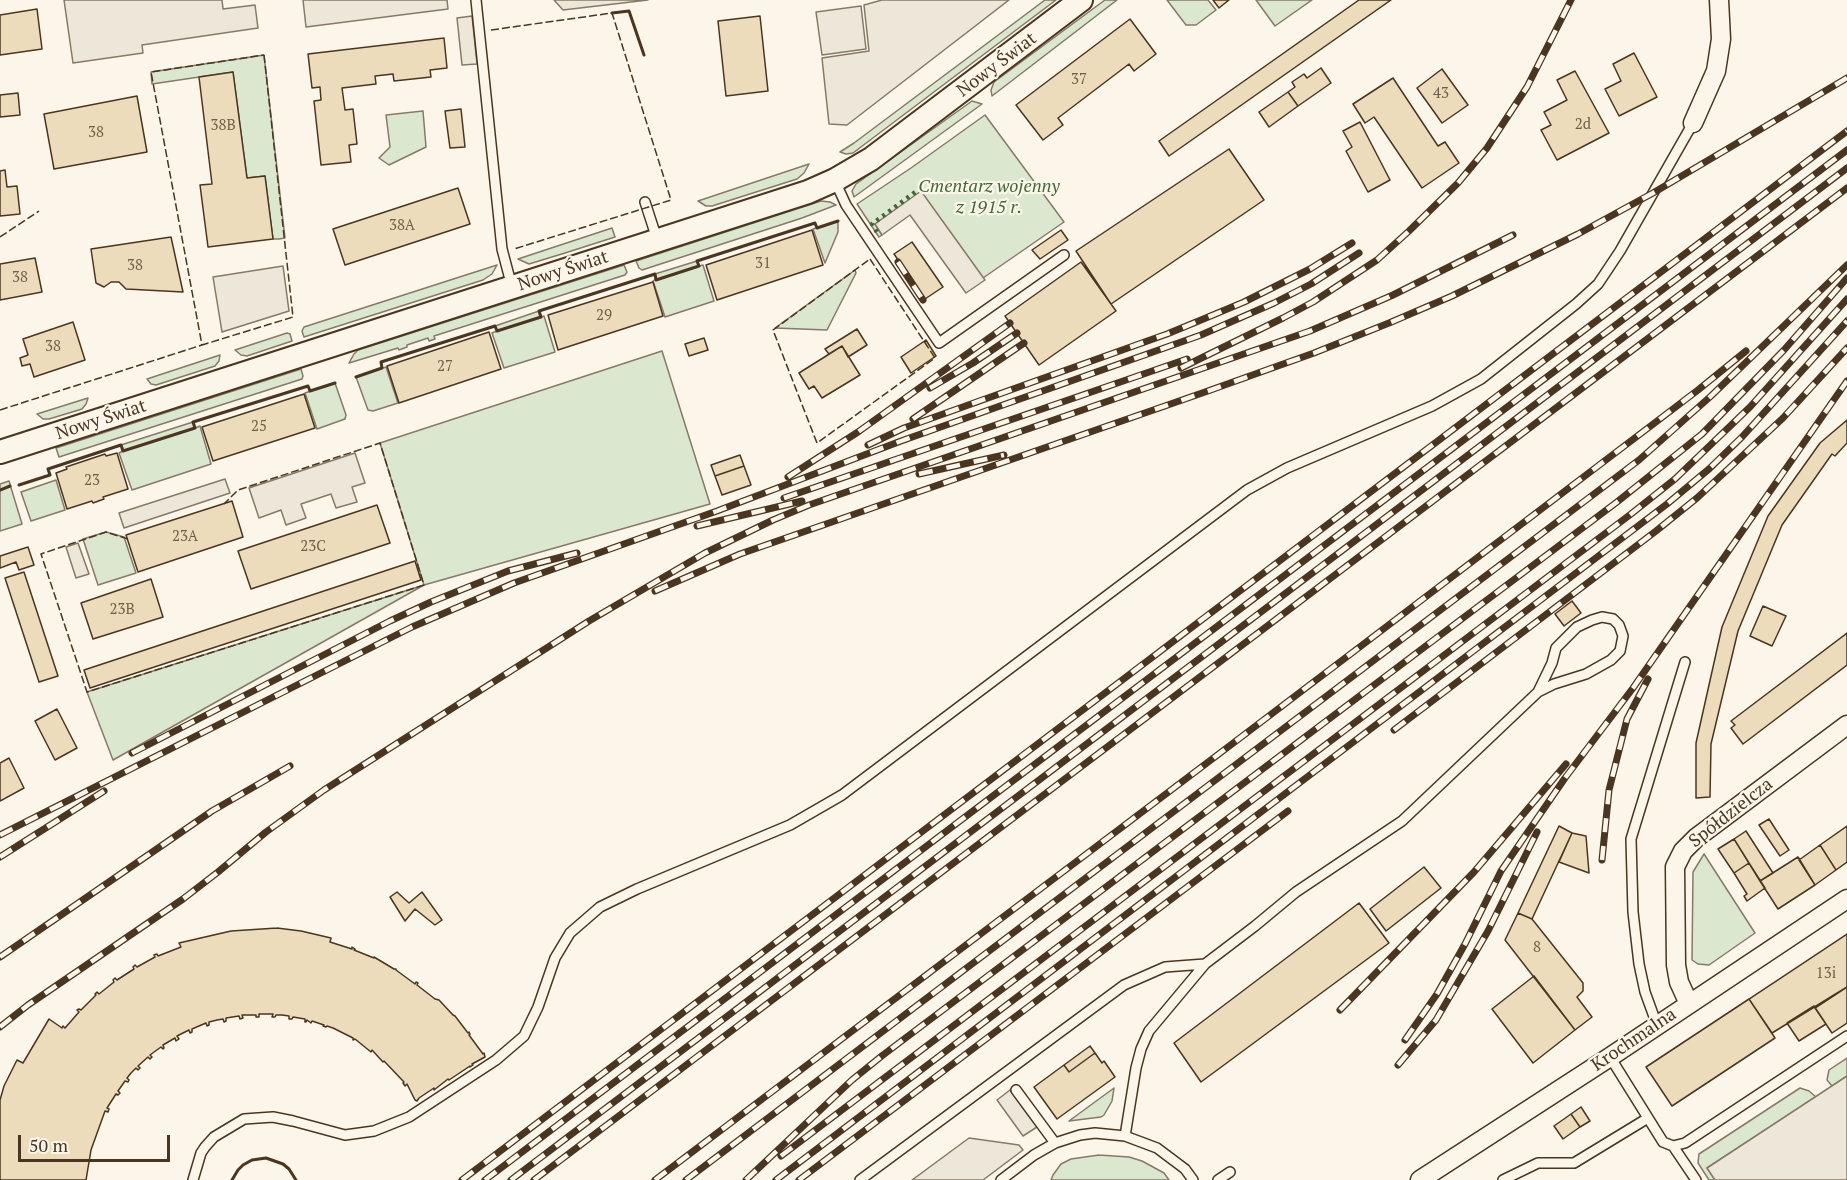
<!DOCTYPE html>
<html>
<head>
<meta charset="utf-8">
<style>
  body { margin:0 }
  #map { position:relative; width:1847px; height:1180px; overflow:hidden; background:#fbf6e9; font-family:"PT Serif",serif }
  canvas { display:block }
  .scale { position:absolute; left:18px; top:1135px; width:152px; height:27px; box-sizing:border-box; border:3px solid #4a3520; border-top:0; padding-left:8px; font-size:18px; line-height:21px; white-space:nowrap; color:#4a3520; -webkit-text-stroke:4px #fbf6e9; paint-order:stroke }
</style>
</head>
<body>
<div id="map">
<canvas width="1847" height="1180"></canvas>
<div class="scale">50 m</div>
</div>
<script>
const c = document.querySelector('canvas').getContext('2d');
c.lineJoin = 'round';
function fill(path, color) { c.fillStyle = color; c.fill(path, 'evenodd'); }
const poly = rows => new Path2D(rows.map(r => 'M' + r).join(''));
function strokePath(path, color, width, dash) { c.strokeStyle = color; c.lineWidth = width; c.lineCap = dash ? 'butt' : 'round'; c.setLineDash(dash || []); c.stroke(path); }
function write(font, color, halo, rows, align = 'center') {
  c.font = font + ' "PT Serif",serif'; c.lineWidth = 4.5; c.setLineDash([]); c.textBaseline = 'middle'; c.strokeStyle = halo; c.fillStyle = color; for (const [text, x, y, turn = 0] of rows) {
    c.save(); c.translate(x, y); c.rotate((+turn || 0) * Math.PI / 180); c.textAlign = isNaN(turn) ? turn : align; if (halo) c.strokeText(text, 0, 0); c.fillText(text, 0, 0); c.restore();
  }
}
const green = poly([
  [1045,0,1056,0,853,153,846,154,840,152,854,143,1045,0],
  [1105,0,1117,0,992,96,991,90,994,82,1105,0],
  [1167,0,1208,0,1216,10,1196,25,1186,25,1167,0],
  [1256,0,1312,0,1275,26,1256,0],
  [264,55,285,238,279,239,273,239,265,176,247,178,233,72,152,84,151,72,264,55],
  [972,101,982,104,854,197,852,191,856,184,972,101],
  [423,111,426,147,389,165,379,158,390,147,386,115,423,111],
  [985,115,1064,222,983,278,921,192,875,224,882,235,879,237,857,204,911,168,985,115],
  [809,164,804,173,797,179,712,206,706,206,698,201,809,164],
  [821,201,830,202,836,205,802,218,642,270,639,268,636,261,821,201],
  [838,221,838,232,825,263,813,229,838,221],
  [612,228,615,237,565,253,529,264,518,259,612,228],
  [697,261,699,266,703,265,714,301,665,317,653,281,656,279,655,274,697,261],
  [497,265,492,274,483,280,304,337,302,331,304,327,497,265],
  [624,265,627,272,625,275,434,336,435,339,429,341,428,338,407,345,407,347,399,350,398,348,349,363,354,354,358,350,624,265],
  [855,270,856,273,827,330,775,328,855,270],
  [539,311,541,317,544,316,555,352,504,368,492,333,497,331,495,326,539,311],
  [287,333,290,334,292,341,247,356,241,355,235,350,287,333],
  [662,351,710,504,424,585,113,760,87,692,424,585,380,443,662,351],
  [220,355,219,361,215,366,156,385,151,384,147,379,220,355],
  [386,367,398,403,373,411,368,410,356,377,386,367],
  [301,369,303,376,302,379,59,457,56,448,301,369],
  [335,383,346,415,345,419,317,429,305,393,335,383],
  [88,398,86,404,82,409,49,419,43,419,37,414,88,398],
  [193,422,195,428,200,426,211,464,132,490,119,453,123,451,121,445,193,422],
  [56,480,65,510,31,521,21,492,56,480],
  [9,481,22,524,0,531,0,484,9,481],
  [106,532,124,537,136,573,98,585,83,539,106,532],
  [1704,854,1755,933,1709,965,1698,964,1692,960,1693,872,1704,854],
  [1847,1058,1847,1076,1832,1086,1827,1080,1829,1070,1847,1058],
  [1114,1088,1112,1101,1104,1115,1101,1117,1069,1121,1114,1088],
  [1800,1088,1809,1091,1816,1097,1707,1168,1715,1180,1709,1180,1698,1163,1699,1154,1800,1088],
  [1099,1155,1129,1157,1142,1161,1164,1173,1169,1180,1051,1180,1053,1175,1061,1164,1071,1159,1099,1155]
]);
fill(green, '#dce7d0');
strokePath(green, '#887966', 1.5);
const parking = poly([
  [64,0,222,0,223,9,255,5,258,28,142,45,143,53,73,63,64,0],
  [303,0,447,0,448,9,306,27,303,0],
  [554,0,648,0,563,10,554,0],
  [882,0,1009,0,847,125,829,124,822,58,869,51,864,5,882,0],
  [861,6,866,49,822,55,816,12,861,6],
  [472,16,477,64,462,65,457,18,472,16],
  [921,191,985,280,966,293,910,215,882,235,875,224,921,191],
  [283,266,289,311,222,332,213,277,283,266],
  [355,453,365,483,352,487,357,502,336,508,331,494,301,504,306,518,286,525,281,510,259,518,249,488,355,453],
  [225,479,230,493,124,528,119,513,225,479],
  [78,543,89,574,76,578,66,547,78,543],
  [1847,1076,1847,1180,1715,1180,1707,1168,1847,1076],
  [1010,1090,1037,1127,1023,1136,997,1100,1010,1090],
  [969,1138,1019,1145,1023,1150,983,1180,912,1180,969,1138]
]);
fill(parking, '#ede7d9');
strokePath(parking, '#887966', 1.5);
const building = poly([
  [1213,0,1229,0,1219,8,1213,0],
  [1359,0,1391,0,1169,156,1159,141,1359,0],
  [37,9,42,49,0,55,0,15,37,9],
  [760,16,768,91,726,96,718,21,760,16],
  [1130,19,1156,54,1134,71,1129,64,1058,118,1063,125,1043,140,1016,105,1130,19],
  [444,38,447,68,430,70,431,77,394,81,393,74,375,76,376,84,342,88,345,110,353,109,357,144,349,145,351,162,321,165,314,101,321,100,320,87,312,88,308,54,444,38],
  [1634,53,1657,97,1619,116,1605,89,1621,81,1613,64,1634,53],
  [1321,68,1331,83,1298,106,1288,92,1295,87,1292,82,1304,74,1307,78,1321,68],
  [1442,69,1468,105,1442,123,1417,88,1442,69],
  [1575,71,1609,133,1557,160,1541,130,1551,125,1544,112,1567,100,1557,80,1575,71],
  [233,72,247,178,265,176,273,239,208,247,200,185,212,184,199,77,233,72],
  [1393,78,1438,146,1445,142,1459,163,1422,188,1374,117,1365,123,1353,104,1393,78],
  [1288,92,1298,106,1269,127,1259,112,1288,92],
  [18,93,20,115,0,117,0,95,18,93],
  [137,96,147,152,54,169,44,114,137,96],
  [461,109,465,147,450,148,445,111,461,109],
  [1360,122,1390,180,1368,192,1346,151,1352,147,1343,131,1360,122],
  [1229,149,1264,200,1111,304,1076,251,1229,149],
  [5,170,7,187,17,186,20,214,0,216,0,171,5,170],
  [458,188,470,224,345,265,333,229,458,188],
  [812,230,823,265,717,300,706,265,812,230],
  [1061,230,1068,240,1040,259,1032,250,1061,230],
  [171,237,183,292,126,289,119,282,111,282,104,287,96,283,91,249,171,237],
  [912,242,943,287,925,299,894,254,912,242],
  [35,258,42,292,0,300,0,264,35,258],
  [1081,262,1116,311,1039,365,1005,316,1081,262],
  [653,282,663,316,558,350,548,315,653,282],
  [73,322,85,360,34,377,30,364,22,366,20,358,28,355,23,339,73,322],
  [857,329,867,345,848,357,842,346,829,354,825,349,857,329],
  [489,332,501,369,399,403,387,366,489,332],
  [704,338,708,350,689,356,685,344,704,338],
  [926,340,936,356,911,373,901,357,926,340],
  [842,346,860,375,822,398,814,386,809,389,799,373,842,346],
  [304,394,315,428,213,461,202,427,304,394],
  [1847,420,1847,443,1835,456,1832,454,1782,525,1738,631,1711,744,1710,797,1696,798,1696,743,1722,627,1768,516,1820,443,1847,420],
  [117,453,128,489,103,497,104,499,93,503,92,501,67,509,56,473,67,469,66,467,105,454,106,456,117,453],
  [740,455,744,466,715,476,711,465,740,455],
  [744,466,751,485,722,495,715,476,744,466],
  [232,501,243,537,138,572,126,535,232,501],
  [377,505,390,543,251,589,238,551,377,505],
  [28,547,34,565,19,570,16,562,0,568,0,556,28,547],
  [415,561,421,580,90,688,84,670,415,561],
  [24,572,58,676,39,682,5,578,24,572],
  [151,579,163,617,93,639,81,603,151,579],
  [1572,601,1581,613,1564,626,1555,614,1572,601],
  [1763,606,1786,616,1772,646,1750,636,1763,606],
  [1847,633,1847,665,1743,744,1731,728,1735,725,1731,721,1847,633],
  [57,709,77,748,55,760,35,721,57,709],
  [9,758,24,788,0,801,0,763,9,758],
  [1769,819,1789,850,1780,856,1759,825,1769,819],
  [1559,826,1572,833,1532,919,1518,913,1559,826],
  [1847,826,1847,862,1836,870,1820,845,1847,826],
  [1746,831,1773,873,1760,881,1734,839,1746,831],
  [1572,833,1586,836,1589,873,1559,862,1572,833],
  [1734,839,1749,863,1734,873,1718,849,1734,839],
  [1820,845,1836,870,1815,885,1799,860,1820,845],
  [1798,857,1815,885,1778,909,1760,881,1798,857],
  [1749,863,1765,888,1747,901,1744,896,1747,894,1734,873,1749,863],
  [1424,867,1441,888,1386,931,1370,909,1424,867],
  [397,892,409,903,422,892,442,920,435,925,415,909,405,921,390,897,397,892],
  [1359,903,1389,943,1201,1082,1174,1043,1359,903],
  [1518,913,1532,919,1583,983,1583,991,1577,997,1592,1017,1575,1030,1505,940,1518,913],
  [277,928,301,931,331,938,330,942,352,949,352,947,355,949,354,950,374,958,374,957,394,969,396,969,396,970,415,984,416,982,418,983,417,985,435,999,439,1000,453,1015,455,1016,468,1033,469,1032,470,1034,469,1035,483,1054,484,1053,485,1057,472,1064,473,1065,470,1067,470,1066,449,1080,448,1079,434,1090,434,1088,419,1098,417,1101,415,1100,407,1084,405,1086,403,1083,404,1082,384,1061,383,1062,372,1050,371,1052,355,1039,353,1040,353,1038,333,1028,327,1026,326,1027,323,1026,324,1025,312,1021,311,1023,307,1020,306,1022,305,1022,305,1019,293,1017,292,1019,289,1019,289,1016,282,1015,276,1015,275,1017,272,1017,273,1014,259,1014,259,1017,256,1017,256,1015,242,1015,243,1018,240,1019,239,1016,226,1018,226,1021,224,1022,223,1019,217,1020,209,1022,209,1025,207,1026,206,1023,192,1029,192,1032,190,1033,189,1030,177,1036,179,1039,176,1041,175,1038,163,1045,164,1048,163,1049,161,1047,150,1055,152,1057,150,1059,148,1057,138,1066,140,1068,138,1070,136,1068,131,1073,127,1078,129,1080,128,1082,125,1081,118,1091,120,1093,118,1095,116,1094,107,1108,109,1109,108,1112,105,1111,91,1150,86,1180,0,1180,0,1100,4,1086,17,1060,23,1063,49,1019,62,1028,63,1026,65,1028,79,1012,77,1010,79,1009,81,1010,96,995,95,994,97,992,99,994,114,982,113,980,115,978,117,980,134,969,133,967,135,965,137,967,155,957,154,955,157,954,158,956,181,947,179,943,231,931,277,928],
  [1847,934,1847,987,1772,1033,1749,999,1847,934],
  [1534,976,1575,1030,1533,1063,1492,1009,1534,976],
  [1847,987,1847,1023,1832,1033,1815,1008,1847,987],
  [1749,999,1775,1038,1672,1106,1646,1067,1749,999],
  [1814,1006,1826,1024,1799,1041,1787,1023,1814,1006],
  [1090,1046,1095,1053,1069,1072,1064,1065,1090,1046],
  [1095,1053,1102,1063,1104,1061,1115,1077,1057,1119,1034,1087,1064,1065,1069,1072,1095,1053],
  [1581,1107,1590,1121,1580,1127,1571,1114,1581,1107],
  [1571,1114,1580,1127,1563,1139,1554,1126,1571,1114]
]);
fill(building, '#ecdcbc');
strokePath(building, '#4a3520', 1.5);
const service = poly([
  [476,0,502,249,512,287],
  [835,181,846,205,939,343,1064,255],
  [645,202,657,239],
  [1657,1025,1645,992,1639,964,1633,912,1631,839,1685,662],
  [1610,1057,1663,1142,1673,1146,1685,1143,1847,1036],
  [1016,1090,1055,1143],
  [1125,1136,1136,1068,1141,1049,1149,1031,1205,964,1255,926,1296,892,1402,821,1538,692,1554,684,1586,674,1611,660,1620,651,1623,636,1619,625,1613,619,1602,617,1592,620,1577,627,1556,648,1552,663,1538,692],
  [1673,1146,1696,1180],
  [193,1180,201,1153,205,1147,214,1137,244,1119,273,1117,293,1121,345,1135,374,1131,409,1117,496,1060,524,1036,538,1007,555,958,570,933,600,907,637,889,790,825,842,795,1247,490,1287,468,1432,406,1481,379,1576,304,1598,284,1620,251,1693,123],
  [860,1180,1124,985,1165,967,1205,964],
  [1001,1180,1034,1155,1055,1143,1080,1135,1095,1133,1125,1136,1157,1148,1185,1169,1193,1180],
  [1218,1180,1230,1172],
  [1503,1180,1538,1163,1574,1163,1648,1118]
]);
const minor = poly([
  [1693,123,1716,71,1721,39,1719,0],
  [1689,1004,1679,982,1676,965,1675,867,1683,851,1696,838,1847,725],
  [1420,1180,1610,1057,1847,899]
]);
const tertiary = poly([
  [0,452,808,192,835,180,871,159,1081,0]
]);
strokePath(service, '#4a3520', 12);
strokePath(minor, '#4a3520', 21);
strokePath(tertiary, '#4a3520', 26);
strokePath(service, '#fbf6e9', 9);
strokePath(minor, '#fbf6e9', 18);
strokePath(tertiary, '#fbf6e9', 22);
const rail = poly([
  [898,262,923,300],
  [1181,368,1283,318,1313,302,1377,260,1409,231,1458,183,1487,148,1527,87,1571,0],
  [930,388,973,363,1017,333],
  [913,419,1024,343],
  [868,445,904,428,1167,334,1201,320,1244,302,1310,269,1352,243],
  [919,474,1004,455],
  [788,477,858,432,1010,323],
  [784,498,1187,359],
  [697,526,802,501],
  [655,591,740,554,1205,392,1314,353,1389,323,1452,296,1578,234,1653,193,1847,78],
  [1394,730,1656,531,1697,498,1783,418,1847,348],
  [132,753,390,621,431,602,508,571,577,553],
  [0,835,412,627,514,583,717,511,901,441,1201,335,1274,303,1311,284,1359,253],
  [0,857,104,791],
  [1602,860,1609,790,1627,719,1648,679],
  [0,957,212,811,290,766],
  [1340,1010,1474,872,1566,764],
  [0,1027,28,1005,183,899,218,872,266,832,324,790,589,621,705,553,773,520,809,505,1310,331,1393,295,1513,235],
  [1405,1040,1437,994,1465,944,1501,871,1565,778,1633,688,1847,381],
  [1398,1065,1436,1020,1488,931,1537,832],
  [781,1156,1631,514,1675,479,1750,407,1847,299],
  [462,1180,1847,131],
  [485,1180,1847,150],
  [511,1180,1847,168],
  [534,1180,1847,188],
  [655,1180,1232,744,1698,390,1746,351],
  [686,1180,1639,460,1711,396,1847,265],
  [746,1180,852,1080,883,1055,1617,502,1702,434,1784,350,1847,278],
  [776,1180,1667,504,1709,469,1742,437,1847,321],
  [799,1180,1288,811]
]);
strokePath(rail, '#4a3520', 7);
strokePath(rail, '#fbf6e9', 4.5, [14]);
strokePath(poly([
  [877,232,872,224,918,190]
]), '#436837', 4.5, [3, 4.5]);
strokePath(poly([
  [491,30,612,13,671,200,514,249],
  [264,55,293,317,202,345,151,72,264,55],
  [0,237,39,211],
  [870,259,935,358,817,443,773,330,870,259],
  [0,410,202,345],
  [128,539,106,532,41,554,87,692,424,585,380,443,238,490,224,504]
]), '#4a3520', 1.5, [8, 3]);
strokePath(poly([
  [612,13,629,11,644,55],
  [356,377,382,368,381,362,495,326,497,331,541,317,539,311,655,274,656,280,699,266,697,261,815,223,817,228,838,221],
  [19,485,50,475,48,469,121,445,123,451,195,428,193,422,308,386,310,391,335,383],
  [0,490,10,486],
  [232,1180,238,1170,243,1165,252,1160,266,1158,283,1164,289,1169,296,1180]
]), '#4a3520', 3);
write('15px', '#725f47', null, [
  ["37",1079,80],
  ["43",1441,94],
  ["2d",1583,125],
  ["38B",223,126],
  ["38",96,133],
  ["38A",402,226],
  ["31",763,264],
  ["38",135,266],
  ["38",20,278],
  ["29",604,316],
  ["38",53,347],
  ["27",445,367],
  ["25",259,427],
  ["23",92,481],
  ["23A",185,537],
  ["23C",313,547],
  ["23B",122,610],
  ["8",1537,948],
  ["13i",1826,974]
]);
write('18px', '#4a3520', '#fbf6e9', [
  ["Nowy Świat",997,65,-37],
  ["Nowy Świat",563,271,-18],
  ["Nowy Świat",101,420,-18],
  ["Spółdzielcza",1731,813,-38],
  ["Krochmalna",1634,1040,-34]
]);
write('italic 18px', '#436837', '#fbf6e9', [
  ["Cmentarz wojenny",989,187],
  ["z 1915 r.",989,208]
]);
</script>
</body>
</html>
